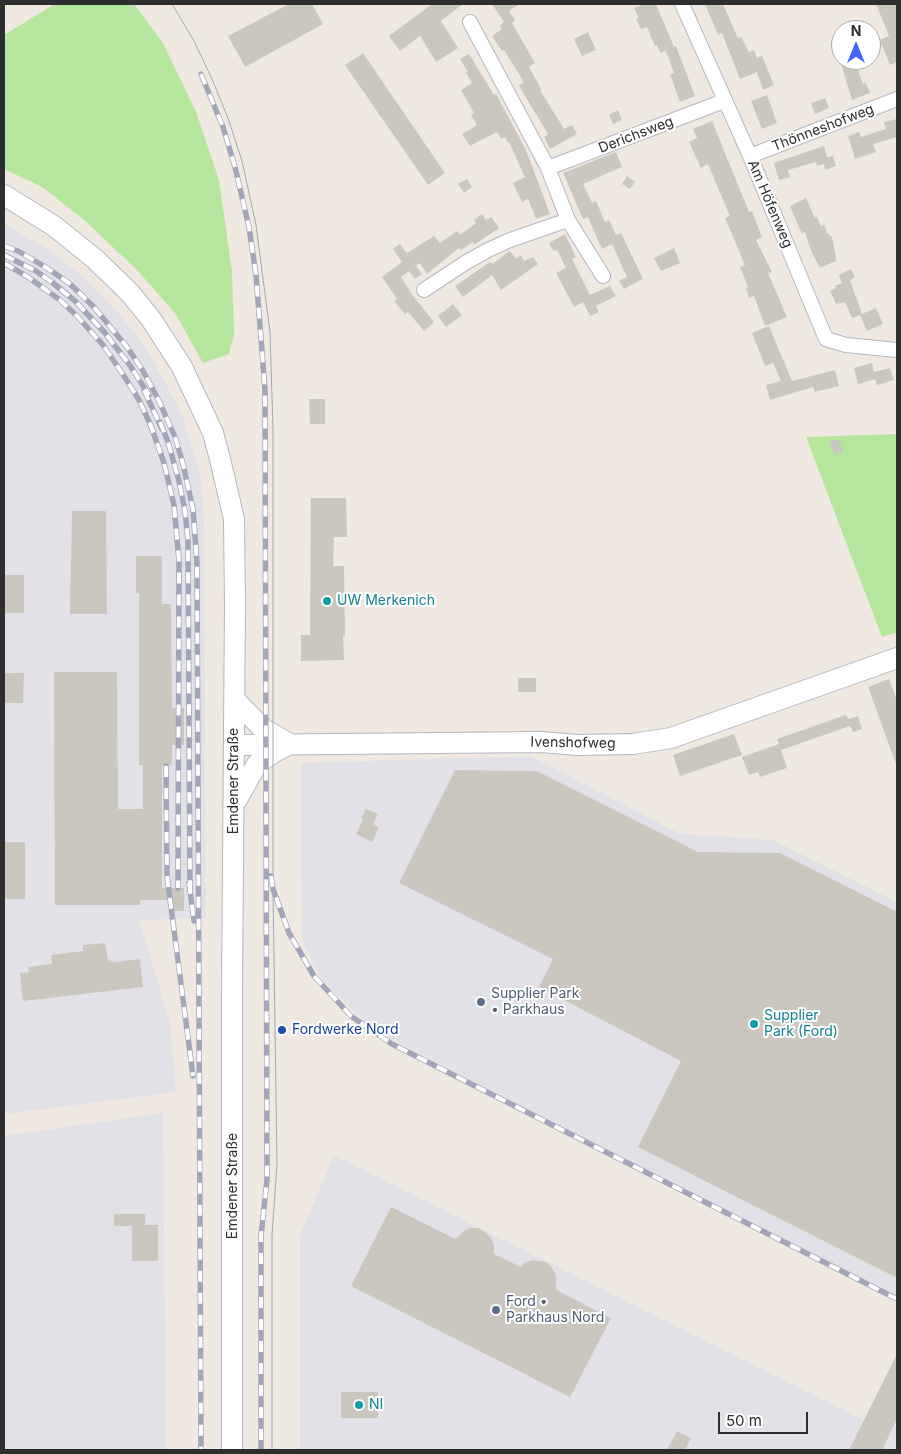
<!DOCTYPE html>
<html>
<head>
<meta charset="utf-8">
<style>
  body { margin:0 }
  #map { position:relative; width:901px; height:1454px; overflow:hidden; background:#efe9e1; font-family:Inter,sans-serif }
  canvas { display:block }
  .frame { position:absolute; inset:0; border:5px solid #2e2e2e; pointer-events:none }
  .north { position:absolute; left:831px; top:20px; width:50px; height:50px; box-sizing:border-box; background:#fff; border:1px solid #ababab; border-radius:50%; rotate:0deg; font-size:14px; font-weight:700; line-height:20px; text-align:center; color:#2e2e2e }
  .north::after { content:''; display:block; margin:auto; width:18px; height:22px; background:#4264fb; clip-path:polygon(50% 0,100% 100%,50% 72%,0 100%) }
  .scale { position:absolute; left:718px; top:1412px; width:90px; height:22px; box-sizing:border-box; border:2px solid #2e2e2e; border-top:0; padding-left:6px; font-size:15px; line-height:18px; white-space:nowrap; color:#2e2e2e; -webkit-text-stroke:4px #fff; paint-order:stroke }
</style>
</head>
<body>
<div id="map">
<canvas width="901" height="1454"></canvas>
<div class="frame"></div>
<div class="north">N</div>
<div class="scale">50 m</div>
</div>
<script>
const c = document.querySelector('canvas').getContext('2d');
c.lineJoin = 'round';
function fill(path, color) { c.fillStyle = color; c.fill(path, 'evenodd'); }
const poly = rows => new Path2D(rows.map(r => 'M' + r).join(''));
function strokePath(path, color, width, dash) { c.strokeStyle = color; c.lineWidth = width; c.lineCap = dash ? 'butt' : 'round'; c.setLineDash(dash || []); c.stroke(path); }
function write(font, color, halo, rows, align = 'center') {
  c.font = font + ' Inter,sans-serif'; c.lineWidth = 4; c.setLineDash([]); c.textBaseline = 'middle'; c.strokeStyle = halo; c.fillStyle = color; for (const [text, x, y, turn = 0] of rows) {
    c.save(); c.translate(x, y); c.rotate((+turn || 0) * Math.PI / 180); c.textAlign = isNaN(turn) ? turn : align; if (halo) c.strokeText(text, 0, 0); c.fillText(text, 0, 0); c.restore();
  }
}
fill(poly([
  [4,224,44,247,83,276,118,312,145,346,181,412,200,473,204,519,206,918,139,920,170,1023,176,1092,4,1114],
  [530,756,681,834,773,840,897,902,897,1301,374,1030,321,979,302,941,301,763],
  [163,1113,166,1450,4,1450,4,1136],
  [334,1155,890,1433,897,1423,897,1450,300,1450,300,1236]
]), '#e3e1e8');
fill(poly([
  [55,4,134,4,163,43,196,112,219,180,232,271,234,335,229,354,203,363,175,313,136,269,83,219,42,187,4,169,4,35],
  [897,434,897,632,882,637,806,437]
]), '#b6e59e');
fill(poly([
  [289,4,312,4,323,24,245,67,228,36],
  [432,4,463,4,441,21,458,48,436,62,420,36,400,51,389,36],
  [492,4,520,4,509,11,515,20,512,23,535,63,529,67,541,89,540,90,564,129,572,125,577,134,550,149,544,137,548,134,519,86,524,82,504,50,502,51,492,36,502,29,500,25,504,22],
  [644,4,656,4,674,47,676,46,695,96,680,102,670,74,674,73,666,51,660,53,657,45,655,46,647,27,641,29,636,19,639,18,634,8],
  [705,4,723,4,738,38,741,37,749,52,754,50,757,58,762,56,774,85,763,90,757,72,740,79,722,33,718,35],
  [876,4,897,4,897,62,890,65,880,40,889,36],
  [588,32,596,50,582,56,574,39],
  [363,53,445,173,428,185,345,65],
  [469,54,494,95,496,94,526,150,550,214,536,219,528,199,522,202,513,183,525,177,509,142,508,143,505,137,501,139,497,132,470,146,462,134,477,125,471,115,474,113,461,90,472,83,466,73,468,72,460,59],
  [840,60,854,60,863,84,866,83,870,93,852,100],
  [767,95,777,123,762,129,751,101],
  [825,98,829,108,815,114,811,103],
  [618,110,622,120,613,124,609,115],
  [897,119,897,137,873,144,876,152,855,159,848,136,859,132,861,137,886,129,884,122],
  [712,121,749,212,752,211,762,237,756,240,772,272,768,273,787,317,765,326,754,296,749,298,746,288,748,287,740,267,745,265,725,218,730,216,708,164,701,168,689,142,697,138,693,129],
  [824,146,827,157,833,156,836,166,825,170,824,164,817,166,816,162,788,170,790,177,779,180,774,163],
  [616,152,622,167,583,184,592,203,596,201,605,222,609,220,616,235,621,233,643,279,624,289,619,281,627,277,612,244,602,249,588,217,583,219,563,173],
  [627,176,635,182,630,189,622,184],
  [467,179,472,187,464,193,458,184],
  [806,198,815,218,817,217,821,226,824,225,827,233,832,237,836,257,836,261,820,268,811,251,805,232,802,234,790,206],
  [482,214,486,220,491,217,499,228,474,245,473,242,461,250,459,248,427,274,420,263,416,266,422,274,415,279,409,271,401,277,410,291,409,291,434,322,424,331,408,312,405,314,394,301,397,299,382,277,402,262,393,249,400,244,407,253,434,236,440,243,457,231,460,235,476,223,474,220],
  [565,234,576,257,572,259,590,295,610,286,616,296,596,306,599,312,590,316,583,302,574,307,556,273,566,268,557,250,553,251,549,243],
  [674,248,680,263,661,271,654,258],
  [510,251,516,259,521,255,524,261,533,257,538,264,501,290,492,275,463,297,455,286,490,262,492,264],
  [851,269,855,277,850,280,862,314,876,308,883,324,867,331,860,315,852,318,845,302,836,304,830,291,836,288,835,286,842,283,839,275],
  [453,304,462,315,446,327,438,316],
  [769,326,792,381,835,370,839,386,815,392,813,387,770,400,766,385,781,381,773,363,765,366,752,333],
  [872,363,874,372,890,368,894,380,877,385,875,379,858,384,854,368],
  [309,399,325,399,325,424,310,424],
  [829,440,839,440,843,451,834,455],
  [311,498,346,498,347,537,334,537,333,566,344,566,345,636,343,636,344,660,301,661,301,635,310,635],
  [72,511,106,511,107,614,70,614],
  [136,556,162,556,162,604,171,604,172,708,184,708,184,745,172,745,172,765,162,765,162,888,184,888,184,911,173,911,173,900,140,900,140,905,55,905,54,672,117,672,118,809,143,809,143,765,139,765,139,593,136,593],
  [4,575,24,575,24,613,4,613],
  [4,673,24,673,23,703,4,703],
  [518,678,536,678,536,692,518,692],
  [889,679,897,700,897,764,896,764,868,687],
  [846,715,848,719,858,716,862,729,853,732,850,726,781,750,787,768,760,777,758,772,749,775,742,757,779,744,777,739],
  [734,734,742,755,680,776,673,755],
  [455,770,537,771,698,852,780,853,897,912,897,1278,638,1147,681,1061,539,987,553,959,399,883],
  [366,809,378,814,373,824,379,827,372,842,356,834,363,819,361,818],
  [4,842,25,842,25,899,4,899],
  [105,943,108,960,115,962,140,959,143,987,23,1001,20,973,29,972,28,967,52,964,51,955,83,951,83,945],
  [391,1207,455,1239,464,1231,470,1228,478,1228,485,1232,491,1238,494,1245,494,1254,521,1267,524,1263,532,1260,546,1262,552,1268,556,1275,556,1290,611,1318,570,1397,351,1286],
  [114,1214,145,1214,145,1225,158,1225,158,1261,132,1261,132,1226,114,1226],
  [897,1354,897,1419,882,1450,849,1450],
  [341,1392,378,1392,378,1418,341,1418],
  [677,1431,691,1438,685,1450,667,1450]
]), '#cbc7bf');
const street = poly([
  [682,4,750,156,826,339,846,345,897,350],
  [470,22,548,168,568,220,603,276],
  [750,156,897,99],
  [548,168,724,101],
  [424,290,465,263,488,250,510,240,568,220]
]);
const secondary = poly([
  [4,195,54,226,95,259,130,293,151,319,182,367,213,433,220,459,234,519,235,604,232,991,232,1450],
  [235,700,262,728,288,743],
  [235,745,541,742,578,745,633,744,671,738,897,658],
  [236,801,257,764,276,751,288,745]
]);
strokePath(street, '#b4b7c1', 16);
strokePath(secondary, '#b4b7c1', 22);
strokePath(street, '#fff', 14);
strokePath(secondary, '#fff', 20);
strokePath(poly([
  [172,4,194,41,212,79,228,118,242,161,256,225,270,332,273,430,273,889,277,1164,272,1235,272,1450]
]), '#a3a6b8', 1);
const rail = poly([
  [201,74,223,127,235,167,249,227,256,275,265,390,267,1180,261,1236,261,1450],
  [4,246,18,251,47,268,69,283,93,306,127,347,143,371,159,401,175,437,183,464,193,509,197,563,201,1450],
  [4,255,36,271,53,283,75,301,105,333,129,364,149,395],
  [4,263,28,277,60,300,78,317,103,345,124,376,139,400,151,426,164,463,174,505,179,561,178,888],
  [144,390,162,429],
  [160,422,168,442,179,481,185,511,188,541,190,891],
  [166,766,167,876,193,1076],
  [271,876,273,889,289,933,314,976,351,1016,392,1044,897,1299],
  [189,883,194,921]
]);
strokePath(rail, '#a3a6b8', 5.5);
strokePath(rail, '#fff', 4, [11]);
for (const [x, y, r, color] of [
  [327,601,5,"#0f9aa8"],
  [481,1002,5,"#5c6f8a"],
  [754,1024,5,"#0f9aa8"],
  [282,1030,5,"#1a4fb4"],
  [496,1310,5,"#5c6f8a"],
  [359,1405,5,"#0f9aa8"]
]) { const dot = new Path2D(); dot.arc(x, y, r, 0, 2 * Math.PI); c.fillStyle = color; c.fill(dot); strokePath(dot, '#fff', 2); }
write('14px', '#2e2e2e', '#fff', [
  ["Thönneshofweg",823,128,-21],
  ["Derichsweg",636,135,-21],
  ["Am Höfenweg",770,204,67],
  ["Ivenshofweg",573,743,1],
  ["Emdener Straße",234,781,-90],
  ["Emdener Straße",233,1186,-90]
]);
write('14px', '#0d838f', '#fff', [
  ["UW Merkenich",337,601],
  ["Supplier",764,1016],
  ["Park (Ford)",764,1032],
  ["NI",369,1405]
], 'left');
write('14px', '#4e5e75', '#fff', [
  ["Supplier Park",491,994],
  ["• Parkhaus",491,1010],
  ["Ford •",506,1302],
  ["Parkhaus Nord",506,1318]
], 'left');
write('14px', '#164399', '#fff', [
  ["Fordwerke Nord",292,1030]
], 'left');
</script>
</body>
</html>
